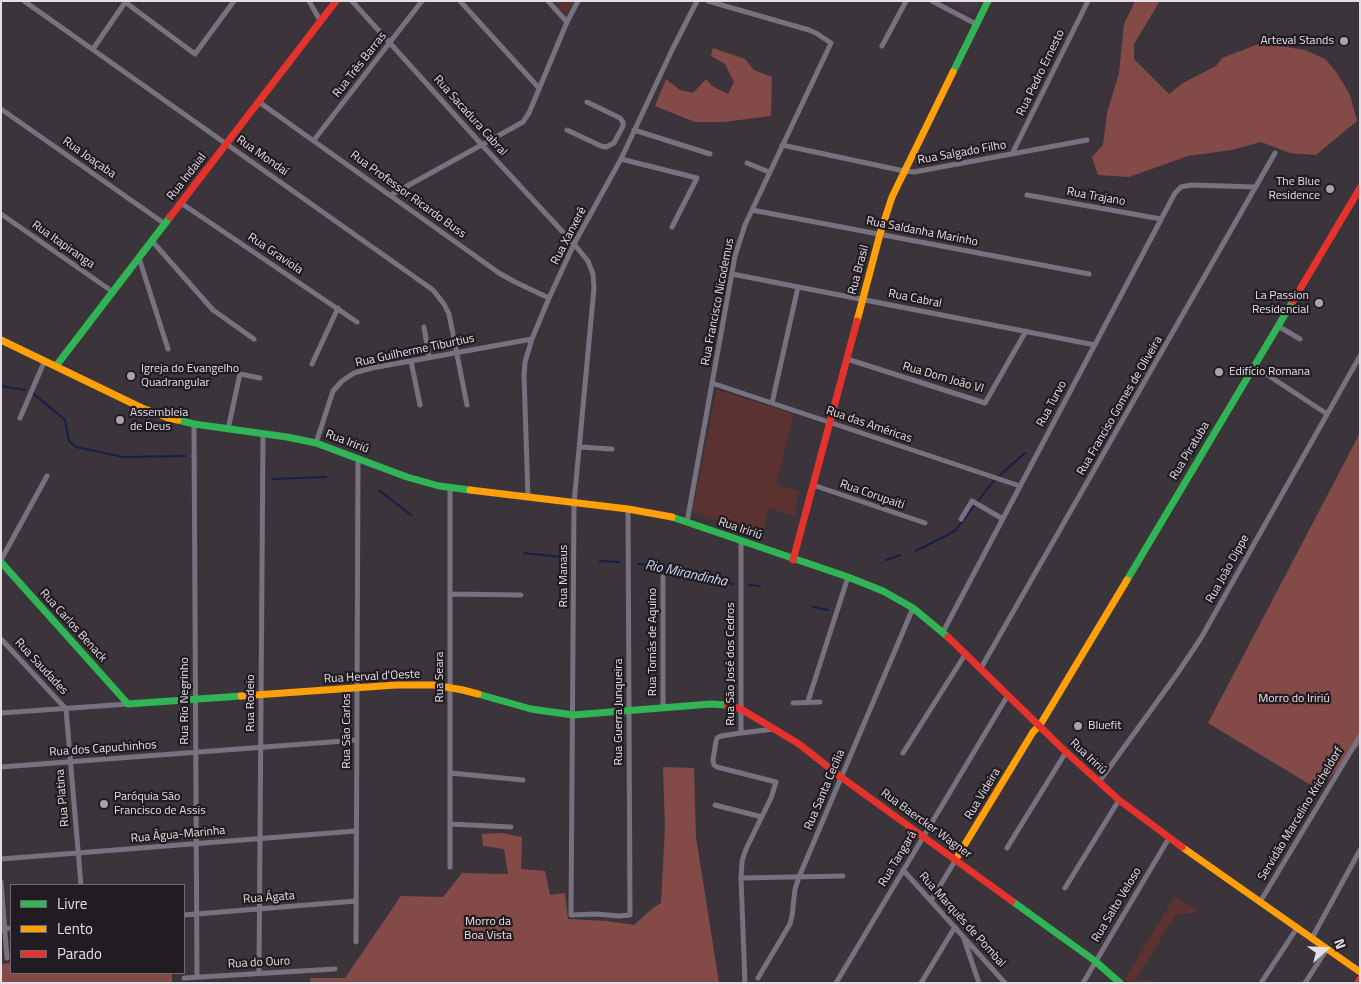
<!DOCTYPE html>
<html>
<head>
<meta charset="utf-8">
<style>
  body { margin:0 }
  #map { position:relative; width:1361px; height:984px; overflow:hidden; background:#3b353b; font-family:"Titillium Web",sans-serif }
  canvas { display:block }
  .frame { position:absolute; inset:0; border:2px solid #e6dee5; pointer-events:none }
  .legend { position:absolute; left:10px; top:884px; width:175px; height:90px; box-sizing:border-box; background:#211c21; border:1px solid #706a6f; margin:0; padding:6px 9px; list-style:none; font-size:15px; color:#e6dee5 }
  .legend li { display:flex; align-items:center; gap:10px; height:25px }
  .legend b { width:25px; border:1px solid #706a6f }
  .north { position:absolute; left:1301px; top:924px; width:50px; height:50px; -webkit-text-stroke:4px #211c21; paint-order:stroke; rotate:70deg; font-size:14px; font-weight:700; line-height:20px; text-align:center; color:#e6dee5 }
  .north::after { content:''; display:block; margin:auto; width:18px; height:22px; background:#e6dee5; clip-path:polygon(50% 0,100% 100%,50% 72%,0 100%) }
</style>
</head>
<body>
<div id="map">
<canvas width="1361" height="984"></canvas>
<div class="frame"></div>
<ul class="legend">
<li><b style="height:6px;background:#30b455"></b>Livre</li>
<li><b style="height:6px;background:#ff9f0a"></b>Lento</li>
<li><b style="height:6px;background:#e5322d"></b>Parado</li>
</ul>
<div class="north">N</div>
</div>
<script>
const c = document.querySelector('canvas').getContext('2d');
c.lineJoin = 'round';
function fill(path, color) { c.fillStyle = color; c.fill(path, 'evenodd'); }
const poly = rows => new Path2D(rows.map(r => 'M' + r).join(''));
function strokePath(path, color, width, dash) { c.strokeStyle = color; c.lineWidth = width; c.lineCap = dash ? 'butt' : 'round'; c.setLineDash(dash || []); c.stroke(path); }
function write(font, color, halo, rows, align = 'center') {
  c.font = font + ' "Titillium Web",sans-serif'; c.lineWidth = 4.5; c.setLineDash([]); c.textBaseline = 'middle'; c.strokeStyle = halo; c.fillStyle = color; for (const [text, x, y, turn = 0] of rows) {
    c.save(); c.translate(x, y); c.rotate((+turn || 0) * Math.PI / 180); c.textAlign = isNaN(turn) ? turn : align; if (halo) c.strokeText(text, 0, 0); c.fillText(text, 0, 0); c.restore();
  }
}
fill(poly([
  [943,1,980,1,974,12,969,14]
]), '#453645');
fill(poly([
  [554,1,573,1,566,15],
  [717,390,794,414,776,484,799,491,794,516,769,508,762,535,692,512],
  [1175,896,1198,911,1196,913,1176,914,1136,979,1153,981,1152,983,1130,983,1125,979]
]), '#5c3230');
fill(poly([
  [1135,1,1160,1,1134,44,1134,59,1169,94,1183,83,1216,66,1222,58,1261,43,1305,50,1325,59,1337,73,1350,95,1357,121,1316,155,1290,153,1261,142,1231,150,1188,156,1129,177,1098,175,1092,157,1103,145,1107,113,1119,73,1124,24],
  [713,48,745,59,754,70,772,77,771,116,724,122,695,122,655,106,666,79,680,90,693,93,706,79,712,86,728,94,734,82,725,64,711,56],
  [1360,433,1360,744,1319,790,1208,723],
  [663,767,694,768,696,837,719,983,311,983,310,978,345,978,401,896,443,897,462,873,508,874,504,849,483,846,482,834,501,833,522,837,521,869,545,871,550,895,565,893,568,919,606,921,634,925,653,908,661,903,665,828],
  [11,963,11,973,172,973,172,983,1,983,1,964]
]), '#844a47');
strokePath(poly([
  [1,386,25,390],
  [34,394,65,420,69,441,76,447,123,457,185,456],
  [272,479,326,477],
  [380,491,411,515],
  [916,551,955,531,991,484,999,476,1025,453],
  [524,553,562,557],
  [886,560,900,555],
  [600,561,619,562],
  [638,564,678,570,733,584],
  [748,585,760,586],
  [813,607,828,610]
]), '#151f4b', 2);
strokePath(poly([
  [24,1,433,290,444,304,449,314,467,405],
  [309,1,321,22],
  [352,1,482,145,574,244,588,261,593,274,594,288,574,503,571,915,596,914,619,916,630,915,628,509],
  [460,1,539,88],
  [548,1,567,22],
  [932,1,976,24],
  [125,2,195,54,234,1],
  [882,46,906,1],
  [93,49,126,1],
  [259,102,499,273,515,282,549,298],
  [1,109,165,224],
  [567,130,601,146,606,147,614,143,623,126,623,122,620,118,587,102],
  [634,130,710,154],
  [314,140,422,1],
  [782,145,904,171,914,172,1087,140],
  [1012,154,1088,1],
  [621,159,697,178,672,227],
  [747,163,769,172],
  [391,195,523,122,529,113,567,22,578,1],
  [1027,195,1161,219],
  [181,203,357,322],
  [752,210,1089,274],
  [1,214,113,292],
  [152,241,213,310,254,339],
  [139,258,168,349],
  [732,274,1095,345],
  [1278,326,1300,339],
  [424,327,429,357],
  [847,359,985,403,1026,331],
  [411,361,420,405],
  [312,364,338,308],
  [1254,366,1327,414],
  [712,383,1020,486],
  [772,403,798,287],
  [20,418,45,360],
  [194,424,197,977],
  [228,429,240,374,260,378],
  [316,443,333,391,342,381,354,373,372,368,532,339],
  [580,447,612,449],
  [813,485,925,523],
  [450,487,450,867],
  [528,497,524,375,525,362,532,339,549,298,574,244,621,159,673,48,697,1],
  [961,519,972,501,1003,519],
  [687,522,735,256,745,225,752,210,831,43,816,33,809,30,708,1],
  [741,541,741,733,721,736,717,738,716,741,713,760,714,765,717,767,776,782,771,798,746,849,742,861,741,878,745,983],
  [1,560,47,476],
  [663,577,663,708],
  [450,594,521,595],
  [943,632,1175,193,1181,187,1191,185,1256,187],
  [1,639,66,709,81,885],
  [981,668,1275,153],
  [808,701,848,577],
  [793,703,820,702],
  [1,713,128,704],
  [741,733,775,729],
  [903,753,966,653],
  [1,767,357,740],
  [450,773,523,780],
  [1099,782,1177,674,1201,638,1360,356],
  [715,805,762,817],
  [450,824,511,827],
  [1007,848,1066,752],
  [1,859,356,831],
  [903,870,1005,983],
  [741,878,843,876],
  [1,882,7,958],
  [1065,888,1119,800],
  [931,901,956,859],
  [1260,902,1360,736],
  [184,915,356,901],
  [1,929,11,928],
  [1312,938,1360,850],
  [964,939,979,983],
  [356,942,358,459],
  [259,973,263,434],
  [184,978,335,969],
  [758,978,790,924,792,916,795,889,799,877,913,608],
  [836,983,1008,695],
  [921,983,955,927],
  [1083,983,1169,838],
  [1261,983,1297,928],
  [1305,983,1327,949]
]), '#767280', 5);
strokePath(poly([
  [953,72,988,1],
  [56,366,170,217],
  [178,420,194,424,287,437,316,443,407,477,439,486,470,490],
  [672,517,848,577,883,591,913,608,948,637],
  [1,562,128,704,241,696],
  [1127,580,1293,301],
  [478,694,531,709,573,715,711,704,727,705],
  [1012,901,1095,961,1120,983]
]), '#30b455', 7);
strokePath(poly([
  [857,321,880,234,892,197,953,72],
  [1,340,142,408,168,418,178,420],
  [470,490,628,509,672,517],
  [241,696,396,685,434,685,463,690,478,694],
  [1182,847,1360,972],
  [956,859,1033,732,1040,725,1127,580]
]), '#ff9f0a', 7);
strokePath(poly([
  [170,217,336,1],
  [1293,301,1360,188],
  [793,560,857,321],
  [948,637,1066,752,1119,800,1182,847],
  [727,705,741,709,799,744,841,777,1012,901],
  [1358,983,1360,979]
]), '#e5322d', 7);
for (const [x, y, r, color] of [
  [1344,41,5,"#aaa3aa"],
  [1330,189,5,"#aaa3aa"],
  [1319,303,5,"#aaa3aa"],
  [1219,372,5,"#aaa3aa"],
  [131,376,5,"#aaa3aa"],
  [120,420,5,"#aaa3aa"],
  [1078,726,5,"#aaa3aa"],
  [104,804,5,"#aaa3aa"]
]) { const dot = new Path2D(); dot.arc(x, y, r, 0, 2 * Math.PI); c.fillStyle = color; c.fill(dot); strokePath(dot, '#211c21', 2); }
write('12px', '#e6dee5', '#211c21', [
  ["Arteval Stands",1334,41,"right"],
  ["The Blue",1320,182,"right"],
  ["Residence",1320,196,"right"],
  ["La Passion",1309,296,"right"],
  ["Residencial",1309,310,"right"],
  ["Igreja do Evangelho",141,369],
  ["Quadrangular",141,383],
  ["Edifício Romana",1229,372],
  ["Assembleia",130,413],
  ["de Deus",130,427],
  ["Bluefit",1088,726],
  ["Paróquia São",114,797],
  ["Francisco de Assis",114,811]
], 'left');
write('12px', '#e6dee5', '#211c21', [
  ["Rua Três Barras",360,65,-52],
  ["Rua Pedro Ernesto",1041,73,-64],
  ["Rua Sacadura Cabral",470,116,48],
  ["Rua Salgado Filho",962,153,-10],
  ["Rua Mondaí",262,156,35],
  ["Rua Joaçaba",89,158,35],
  ["Rua Indaial",187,177,-52],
  ["Rua Professor Ricardo Buss",408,195,36],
  ["Rua Trajano",1096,197,10],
  ["Rua Saldanha Marinho",922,232,11],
  ["Rua Xanxerê",569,236,-63],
  ["Rua Itapiranga",63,245,35],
  ["Rua Graviola",275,254,34],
  ["Rua Brasil",859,270,-75],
  ["Rua Cabral",915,299,11],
  ["Rua Francisco Nicodemus",718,302,-79],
  ["Rua Guilherme Tiburtius",415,351,-12],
  ["Rua Dom João VI",943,378,16],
  ["Rua Turvo",1052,404,-62],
  ["Rua Franciso Gomes de Oliveira",1120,406,-60],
  ["Rua das Américas",869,425,19],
  ["Rua Iririú",347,442,21],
  ["Rua Piratuba",1190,451,-59],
  ["Rua Corupaiti",872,495,19],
  ["Rua Iririú",740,529,19],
  ["Rua João Dippe",1228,569,-61],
  ["Rua Manaus",564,576,-90],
  ["Rua Carlos Benack",73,626,48],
  ["Rua Tomás de Aquino",653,642,-90],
  ["Rua São José dos Cedros",731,664,-90],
  ["Rua Saudades",41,667,47],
  ["Rua Herval d'Oeste",372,677,-3],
  ["Rua Seara",440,677,-90],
  ["Rua Rio Negrinho",185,701,-90],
  ["Rua Rodeio",251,703,-90],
  ["Rua Guerra Junqueira",619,712,-90],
  ["Rua São Carlos",347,731,-90],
  ["Rua dos Capuchinhos",103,749,-4],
  ["Rua Iririú",1088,757,43],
  ["Rua Santa Cecília",825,790,-67],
  ["Rua Videira",983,794,-59],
  ["Rua Platina",63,798,-95],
  ["Servidão Marcelino Kricheldorf",1301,814,-59],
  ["Rua Baercker Wagner",926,824,36],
  ["Rua Água-Marinha",178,835,-5],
  ["Rua Tangará",898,859,-59],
  ["Rua Ágata",269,898,-4],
  ["Rua Salto Veloso",1117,905,-59],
  ["Rua Marquês de Pombal",962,920,48],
  ["Rua do Ouro",259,963,-3]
]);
write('12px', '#f4dedc', '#211c21', [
  ["Morro do Iririú",1294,699],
  ["Morro da",488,922],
  ["Boa Vista",488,936]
]);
write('italic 14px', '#cddafb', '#211c21', [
  ["Rio Mirandinha",686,574,12]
]);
</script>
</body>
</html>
